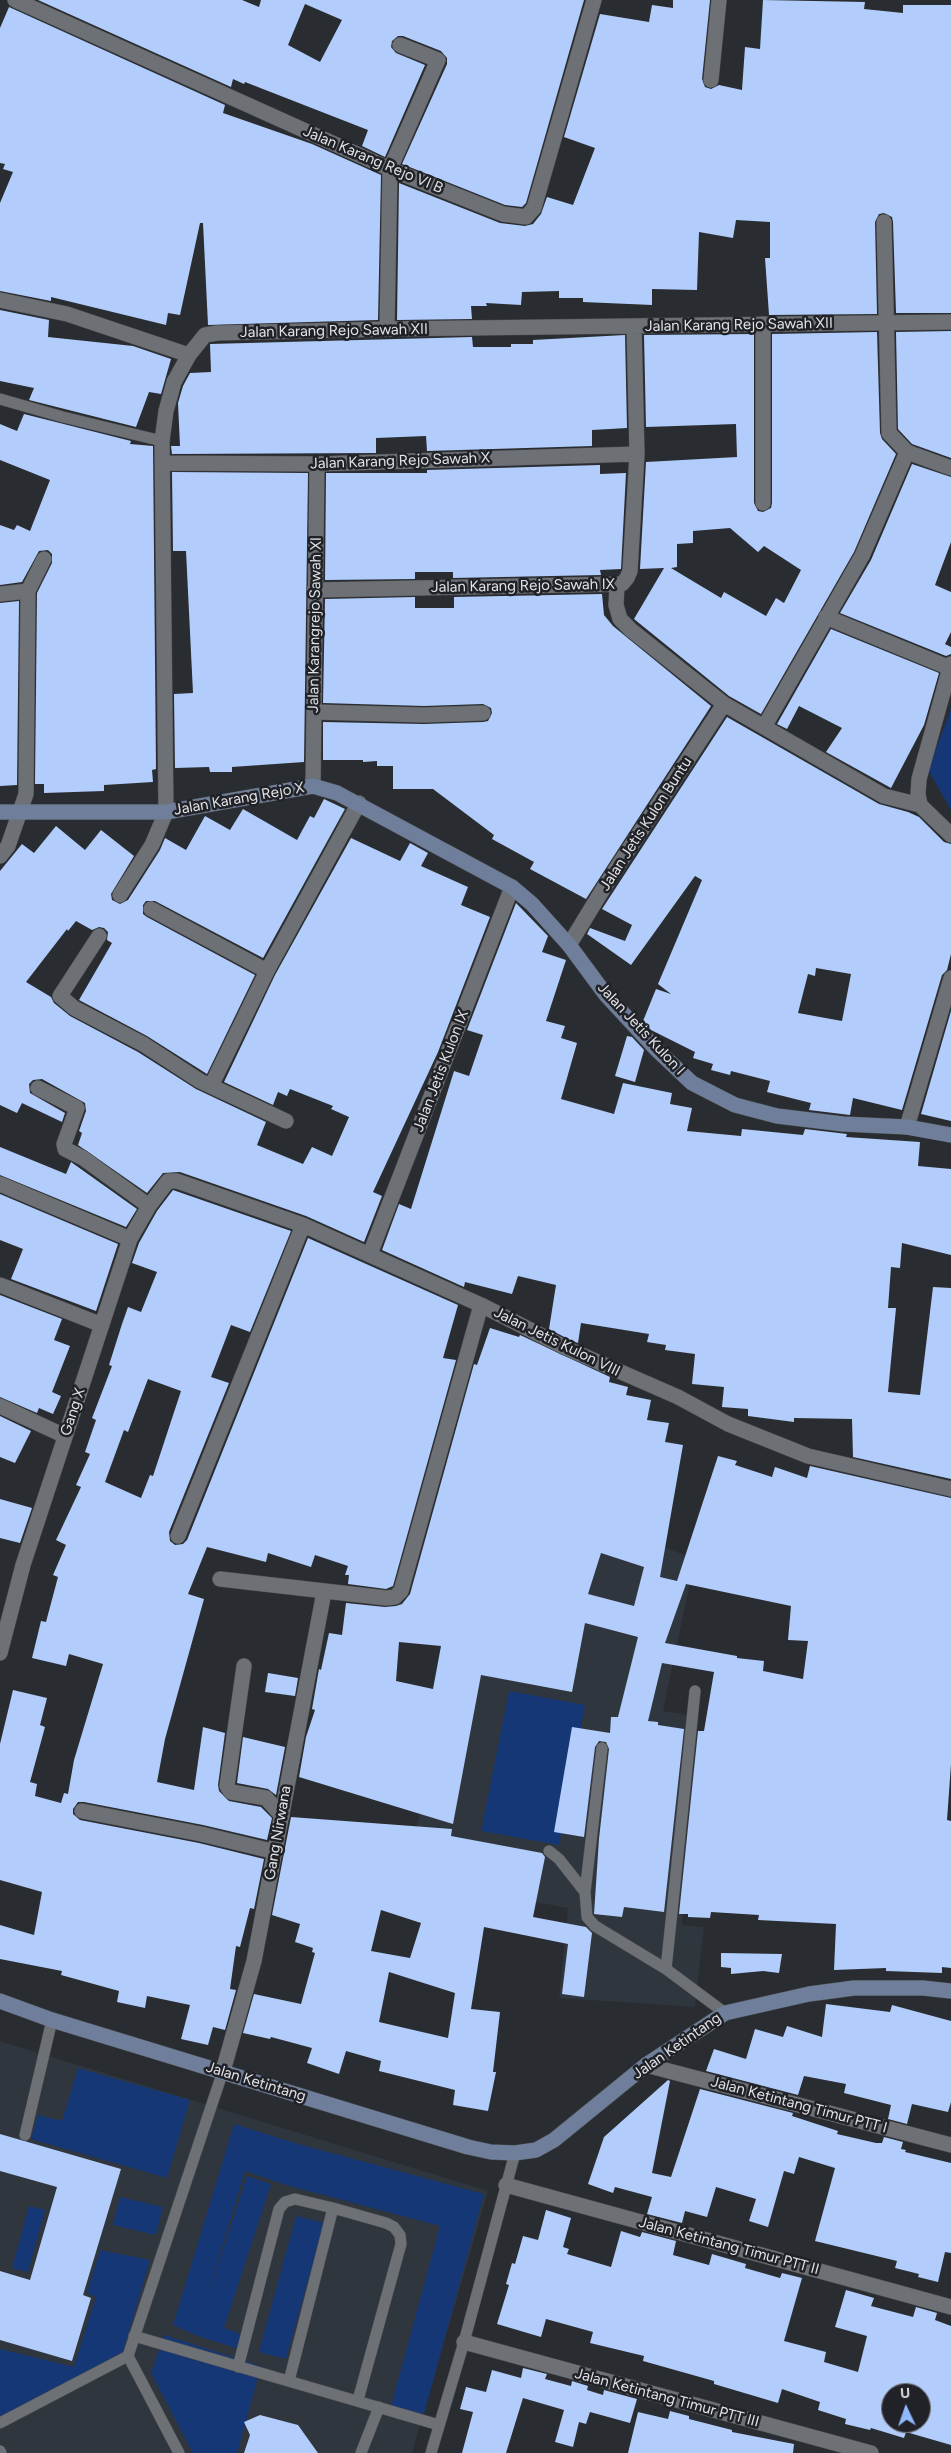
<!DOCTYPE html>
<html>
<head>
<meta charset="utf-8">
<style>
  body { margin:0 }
  #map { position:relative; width:951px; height:2453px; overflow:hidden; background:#292c30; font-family:Figtree,sans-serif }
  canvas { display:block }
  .north { position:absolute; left:881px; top:2383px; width:50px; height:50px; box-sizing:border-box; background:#202227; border:1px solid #6d6f73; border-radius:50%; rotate:357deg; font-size:14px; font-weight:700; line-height:20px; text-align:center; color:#e0e2e5 }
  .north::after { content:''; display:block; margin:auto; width:18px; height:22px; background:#90b8fd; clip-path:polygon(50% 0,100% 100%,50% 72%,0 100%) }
</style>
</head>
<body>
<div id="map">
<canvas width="951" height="2453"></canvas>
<div class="north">U</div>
</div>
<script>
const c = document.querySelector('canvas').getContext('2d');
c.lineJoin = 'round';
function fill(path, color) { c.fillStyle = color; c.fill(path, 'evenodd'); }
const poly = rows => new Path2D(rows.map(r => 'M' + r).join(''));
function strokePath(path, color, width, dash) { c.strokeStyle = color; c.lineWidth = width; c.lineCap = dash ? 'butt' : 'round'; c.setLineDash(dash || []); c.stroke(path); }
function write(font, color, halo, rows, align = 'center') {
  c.font = font + ' Figtree,sans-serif'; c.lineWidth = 5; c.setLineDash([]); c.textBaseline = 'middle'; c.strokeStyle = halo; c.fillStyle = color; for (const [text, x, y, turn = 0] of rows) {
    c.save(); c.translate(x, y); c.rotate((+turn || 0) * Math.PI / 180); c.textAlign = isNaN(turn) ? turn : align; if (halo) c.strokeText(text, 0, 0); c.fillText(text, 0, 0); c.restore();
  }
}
fill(poly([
  [555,1519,643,1539,695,1559,663,1711,699,1717,682,1925,704,1927,695,2007,559,1998,568,1908,404,1878,433,1760],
  [0,2041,488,2191,412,2453,0,2453]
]), '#30363e');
fill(poly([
  [951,709,951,810,928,770],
  [509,1691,585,1705,559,1845,481,1831],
  [78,2068,190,2100,167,2178,31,2139,38,2115,62,2121],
  [234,2124,298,2144,484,2194,424,2414,391,2406,440,2226,286,2185,245,2171,206,2301,247,2176,271,2184,224,2328,246,2336,242,2350,195,2335,173,2325],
  [120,2197,163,2207,156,2235,113,2225],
  [29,2206,45,2210,28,2272,12,2268],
  [296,2216,324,2223,286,2359,259,2352],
  [100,2250,150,2260,122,2355,0,2417,0,2349,74,2367,96,2297,87,2293],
  [164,2335,261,2366,237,2453,193,2453,151,2373]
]), '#153776');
fill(poly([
  [38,0,242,0,259,7,261,0,584,0,526,203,522,207,505,205,402,164,447,64,447,58,441,51,403,36,398,36,392,41,391,47,396,53,425,65,385,157,362,146,368,130,245,82,244,84,233,79,231,87],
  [305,4,342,20,320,62,288,45],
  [673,0,710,0,702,79,705,87,711,89,719,85,742,90,745,47,760,49,763,0,865,2,864,9,903,13,903,5,951,5,951,313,896,313,893,222,892,217,884,213,879,214,875,222,877,314,769,315,765,258,770,258,770,222,736,220,733,238,699,232,697,290,652,289,652,305,583,302,583,298,559,298,559,291,522,292,521,305,486,303,487,306,471,306,472,319,397,320,399,183,500,223,525,226,533,224,541,214,547,197,573,205,595,148,564,137,600,14,649,22,652,5,673,8],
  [9,7,225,105,223,113,312,144,381,175,378,320,208,325,203,223,200,223,180,315,168,313,166,325,51,297,51,301,0,291,0,203,13,172,3,169,5,164,0,163,0,28],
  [0,310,49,320,48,337,133,346,171,359,161,394,149,392,136,427,29,400,34,388,0,381],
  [951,331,951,458,912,444,898,429,896,332],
  [877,332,880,433,882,439,896,454,854,552,761,714,729,696,634,619,664,568,640,569,646,462,737,457,736,424,646,427,644,335,754,334,754,503,758,511,763,512,771,508,772,503,772,334],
  [730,528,758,552,764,546,801,570,784,603,776,598,766,616,724,592,721,598,671,568,677,567,677,544,693,543,693,531],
  [625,335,627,428,592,430,592,446,427,451,426,436,376,438,376,453,172,454,171,446,180,446,178,403,183,386,190,373,211,372,210,344,472,337,473,347,511,347,511,344,533,344,533,340],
  [24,414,131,441,130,444,153,446,156,769,152,770,153,782,104,785,104,791,44,793,44,784,35,784,37,593,52,563,52,554,48,550,39,551,22,582,0,585,0,525,14,530,17,525,30,531,50,480,0,460,0,424,17,431],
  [912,464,951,477,951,542,935,585,951,592,951,632,945,644,951,647,951,654,946,656,840,613,871,560],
  [600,465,600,474,626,473,621,569,600,570,601,575,453,578,453,572,415,572,415,579,325,580,326,473,427,473,427,470],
  [172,472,308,473,304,762,232,767,232,772,210,772,209,767,175,768,174,694,193,693,186,551,173,551],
  [602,594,604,615,613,626,711,706,586,899,530,869,534,862,492,839,494,835,433,789,393,789,393,766,377,766,377,761,363,762,363,760,323,760,323,722,424,724,483,722,488,721,492,713,491,708,483,704,424,706,323,703,325,599,415,597,415,608,454,608,454,597],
  [19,601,17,785,0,786,0,603],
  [831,629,939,673,924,725,891,788,826,752,842,728,799,706,787,729,777,724],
  [727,717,879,804,908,812,919,817,944,842,951,844,951,954,947,970,942,975,902,1110,853,1098,850,1115,809,1110,811,1103,767,1092,770,1081,731,1071,730,1075,711,1070,713,1064,693,1058,695,1052,651,1030,643,1021,656,989,671,994,658,984,702,880,695,876,631,965,587,934,590,928,625,941,632,925,602,909],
  [816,968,851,974,842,1021,798,1013,808,974,815,976],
  [324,799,345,809,263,958,155,901,146,901,143,905,143,914,147,917,255,975,207,1074,147,1036,79,1000,112,943,107,940,108,932,104,928,99,927,92,930,76,921,68,931,67,929,26,982,51,997,54,1003,70,1016,138,1052,196,1089,266,1122,257,1145,303,1164,312,1147,332,1156,349,1117,331,1109,333,1106,290,1089,287,1096,278,1092,273,1105,224,1082,275,975,351,838,400,861,410,843,428,853,421,866,468,887,461,905,490,917,438,1052,373,1192,382,1196,364,1242,306,1216,180,1172,163,1173,147,1193,78,1145,82,1133,79,1131,86,1111,85,1103,42,1079,33,1080,29,1084,30,1093,65,1113,62,1122,22,1103,17,1113,0,1105,0,871,22,844,34,853,56,826,85,850,101,830,134,856,111,894,112,900,120,904,128,900,160,850,165,838,186,850,205,816,230,830,243,809,297,840,310,816,314,818],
  [516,903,548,936,542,952,566,960,546,1021,565,1026,561,1038,577,1043,561,1099,614,1114,623,1083,672,1093,670,1104,692,1108,687,1131,741,1136,742,1129,803,1135,805,1129,847,1134,846,1137,920,1142,918,1166,951,1169,951,1255,902,1243,900,1268,891,1267,888,1308,896,1308,888,1392,920,1395,933,1287,951,1288,951,1479,853,1457,852,1419,794,1418,794,1422,748,1416,748,1409,722,1407,724,1387,692,1384,695,1354,665,1350,666,1345,647,1342,649,1334,581,1323,578,1343,570,1340,549,1329,556,1285,518,1276,512,1294,465,1282,464,1287,382,1250,399,1204,411,1209,454,1071,469,1076,483,1035,467,1030],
  [951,1011,951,1121,921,1114],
  [627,1036,632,1037,644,1050,635,1082,615,1076],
  [0,1147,66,1174,71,1162,137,1209,126,1227,0,1175],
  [173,1190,291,1231,250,1332,231,1325,211,1377,229,1383,169,1532,170,1541,175,1545,183,1544,187,1540,308,1238,458,1305,443,1358,456,1360,393,1586,386,1589,348,1584,349,1575,345,1575,348,1566,315,1555,311,1567,268,1553,266,1562,207,1547,188,1594,204,1599,165,1739,157,1782,194,1790,203,1727,225,1733,218,1785,219,1791,229,1801,261,1807,272,1818,267,1840,203,1825,84,1802,78,1802,73,1809,73,1814,80,1820,199,1843,264,1859,254,1909,250,1908,240,1947,236,1946,230,1989,236,1990,225,2030,213,2027,208,2045,181,2039,190,2005,147,1996,145,2008,117,2002,119,1991,61,1975,62,1971,0,1959,0,1925,34,1935,42,1892,0,1880,0,1744,13,1690,47,1698,40,1725,45,1727,30,1782,37,1784,35,1796,61,1803,64,1793,68,1794,74,1760,103,1664,69,1654,66,1666,32,1658,41,1621,46,1622,58,1577,53,1575,66,1545,56,1540,81,1487,76,1485,90,1454,85,1452,96,1420,92,1418,112,1366,109,1365,122,1324,128,1307,141,1312,157,1272,132,1263,139,1243,157,1211],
  [148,1379,181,1391,153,1476,150,1475,141,1498,105,1482,124,1430,128,1432],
  [0,1194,118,1244,96,1311,11,1279,23,1249,0,1240],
  [0,1295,62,1319,54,1340,70,1346,52,1392,61,1396,53,1414,39,1408,37,1413,0,1397],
  [490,1328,519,1337,520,1335,610,1377,609,1382,628,1387,626,1395,651,1400,647,1420,669,1423,665,1442,683,1445,660,1577,677,1581,718,1456,737,1461,735,1465,772,1477,775,1467,807,1478,810,1466,951,1498,951,1764,947,1820,951,1821,951,1968,942,1967,942,1973,886,1971,886,1968,834,1970,836,1924,758,1920,759,1915,711,1912,710,1918,688,1917,688,1914,679,1914,698,1731,704,1731,714,1672,662,1663,648,1721,658,1722,658,1725,684,1729,664,1912,624,1907,622,1917,594,1914,599,1839,609,1749,606,1742,599,1741,595,1747,584,1837,554,1832,572,1727,610,1733,611,1717,618,1717,638,1637,585,1623,572,1692,481,1675,453,1824,299,1777,306,1737,315,1710,312,1709,319,1669,321,1670,329,1633,342,1635,346,1603,385,1607,396,1606,402,1604,410,1594,474,1364,477,1365],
  [601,1553,644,1567,634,1606,588,1594],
  [686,1584,791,1606,788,1640,808,1641,803,1679,763,1671,764,1661,737,1658,737,1656,665,1643],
  [399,1642,441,1646,433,1689,396,1681],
  [0,1416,31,1431,15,1463,0,1457],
  [0,1499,32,1508,20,1543,0,1538],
  [268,1673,298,1678,295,1696,265,1692],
  [243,1737,285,1747,276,1795,268,1789,237,1783],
  [291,1817,452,1829,451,1836,542,1853,545,1857,533,1917,586,1927,592,1933,584,1997,562,1994,568,1944,484,1927,471,2009,500,2012,493,2072,496,2072,488,2111,453,2105,455,2090,379,2071,381,2061,346,2051,339,2074,307,2063,312,2048,271,2037,270,2039,243,2033,254,1994,301,2004,315,1953,312,1952,313,1948,295,1942,300,1924,272,1915],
  [381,1910,421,1923,410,1958,371,1951],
  [389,1972,455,1993,448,2038,379,2022],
  [721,1953,782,1954,779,1973,763,1971,731,1974,731,1968,721,1967],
  [826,2004,890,2012,892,2005,951,2021,951,2102,948,2112,912,2104,907,2124,888,2119,891,2105,844,2093,846,2084,804,2076,798,2095,706,2071,714,2049,746,2059,755,2029,783,2037,787,2026,822,2037],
  [668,2080,670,2081,652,2173,671,2177,700,2089,793,2113,792,2116,838,2131,837,2134,876,2143,882,2143,884,2137,903,2142,901,2149,906,2150,905,2152,951,2163,951,2253,945,2252,938,2282,918,2277,919,2274,895,2268,897,2261,815,2241,835,2168,799,2157,794,2174,784,2171,768,2227,749,2221,756,2199,716,2187,707,2217,685,2211,682,2223,647,2214,652,2197,615,2187,613,2193,588,2184,604,2137],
  [0,2134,121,2169,83,2295,91,2298,72,2361,0,2340,0,2271,30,2280,57,2187,0,2171],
  [546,2210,571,2218,563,2247,569,2249,567,2254,611,2267,621,2231,640,2237,642,2232,676,2241,673,2255,709,2265,712,2254,746,2264,745,2268,780,2278,782,2273,802,2278,784,2341,826,2352,824,2362,858,2372,867,2336,835,2327,846,2290,874,2298,871,2306,913,2317,916,2307,937,2313,935,2320,951,2326,951,2445,906,2432,904,2438,871,2428,870,2430,845,2424,846,2419,818,2410,820,2402,782,2389,778,2403,714,2384,714,2381,643,2361,644,2356,590,2343,593,2332,546,2319,541,2337,497,2324,509,2285,506,2284,512,2263,515,2264,523,2236,538,2240],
  [891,2393,921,2393,921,2423,891,2423],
  [523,2368,547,2374,545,2379,571,2386,572,2381,588,2386,587,2390,603,2395,604,2390,637,2399,630,2423,590,2412,586,2424,579,2422,573,2447,555,2442,564,2410,523,2398,506,2453,462,2453,473,2412,460,2409,466,2387,486,2392,492,2370,521,2378],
  [670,2411,689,2416,689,2419,732,2430,732,2432,794,2444,793,2453,628,2453,638,2412,668,2419],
  [260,2415,298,2425,318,2453,244,2453,250,2435,244,2422]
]), '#b2cdfb');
const lane = poly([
  [0,399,63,417,162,441],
  [695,1691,666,1969,725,2013],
  [602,1748,585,1892,587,1917,595,1926,666,1969],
  [549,1851,559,1859,585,1892],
  [25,2135,52,2020],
  [134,2336,439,2425],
  [128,2356,179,2453],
  [238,2367,279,2209,285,2202,295,2199,333,2208,386,2223,394,2227,400,2235,401,2244,358,2400],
  [289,2381,333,2208],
  [0,2423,128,2356,223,2071],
  [0,2451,1,2453],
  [361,2453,379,2407],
  [431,2453,464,2342,515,2153]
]);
const street = poly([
  [15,0,390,169,503,214,526,217,534,208,594,0],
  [711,80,719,0],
  [884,222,889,433,907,452,951,468],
  [0,300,67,314,189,355],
  [763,324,763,503],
  [387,329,390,169,438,60,400,45],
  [163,463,317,464,637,454],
  [617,586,616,605,620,619,631,630,724,704,884,796,920,805],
  [314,590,622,584,627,578,630,571,637,454,634,326],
  [0,594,28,591],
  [826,617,950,668],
  [951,664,919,779,918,794,920,805,951,835],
  [315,712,424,715,483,713],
  [764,727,862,556,907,452],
  [313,786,317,464],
  [0,856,8,846,26,794,28,591,44,559],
  [120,895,152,845,166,812,162,441,166,411,174,382,189,355,205,335,217,333,387,329,951,322],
  [151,909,267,971,359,803],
  [99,936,60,996,74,1008,143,1044,200,1081,286,1121],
  [569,945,608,881,724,704],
  [211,1086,267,971],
  [38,1088,77,1108,64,1144,65,1149,83,1158,149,1206],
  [907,1127,951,978],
  [0,1184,130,1239],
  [370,1254,512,887],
  [0,1285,102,1325],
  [0,1406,65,1436],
  [178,1536,303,1225],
  [220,1579,386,1598,395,1597,401,1591,481,1305],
  [0,1653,23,1565,130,1239,149,1206,168,1181,177,1181,303,1225,481,1305,566,1348,678,1397,728,1424,808,1456,951,1489],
  [244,1666,227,1786,231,1792,266,1798,282,1816],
  [82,1811,201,1834,276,1852],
  [646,2065,951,2145],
  [223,2071,254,1961,324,1592],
  [506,2185,951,2307],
  [464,2342,871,2453]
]);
const secondary = poly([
  [0,812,166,812,313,786,337,793,512,887,532,904,569,945,606,995,656,1049,692,1083,735,1105,777,1116,843,1124,907,1127,951,1135],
  [0,2001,52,2020,468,2147,491,2152,515,2153,536,2150,554,2140,646,2065,725,2013,809,1994,854,1988,923,1988,951,1991]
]);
strokePath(lane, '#484a4d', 12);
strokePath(street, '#484a4d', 16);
strokePath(secondary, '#484a4d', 16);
strokePath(lane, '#6d7075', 11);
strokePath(street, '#6d7075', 15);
strokePath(secondary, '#6f7f9b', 15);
write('15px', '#e0e2e5', '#202227', [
  ["Jalan Karang Rejo VI B",373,160,23],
  ["Jalan Karang Rejo Sawah XII",739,325,-1],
  ["Jalan Karang Rejo Sawah XII",334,331,-1],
  ["Jalan Karang Rejo Sawah X",400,461,-2],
  ["Jalan Karang Rejo Sawah IX",523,586,-1],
  ["Jalan Karangrejo Sawah XI",315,625,-89],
  ["Jalan Karang Rejo X",239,799,-10],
  ["Jalan Jetis Kulon Buntu",646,824,-57],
  ["Jalan Jetis Kulon I",641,1029,47],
  ["Jalan Jetis Kulon IX",441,1071,-69],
  ["Jalan Jetis Kulon VIII",557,1342,26],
  ["Gang X",73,1412,-72],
  ["Gang Nirwana",278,1833,-80],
  ["Jalan Ketintang",677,2046,-35],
  ["Jalan Ketintang",256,2082,17],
  ["Jalan Ketintang Timur PTT I",799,2105,15],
  ["Jalan Ketintang Timur PTT II",729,2246,15],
  ["Jalan Ketintang Timur PTT III",667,2398,15]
]);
</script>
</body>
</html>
